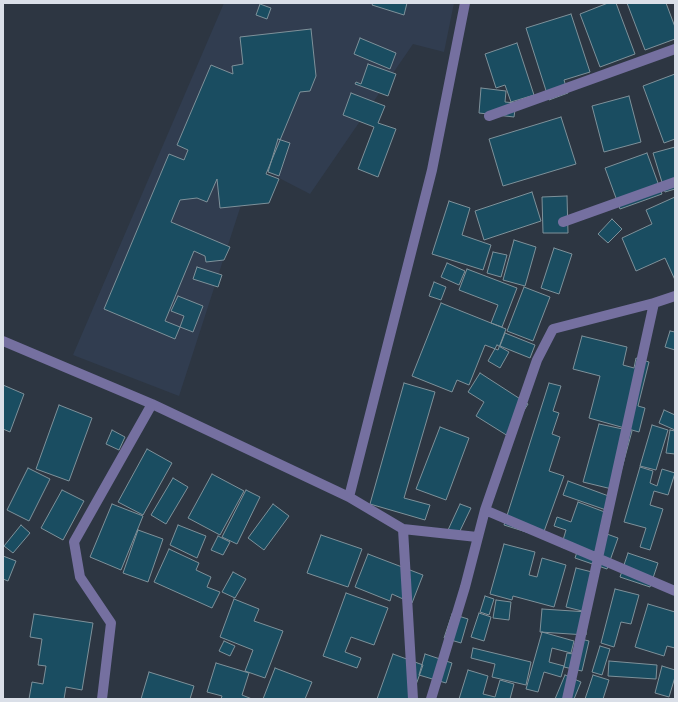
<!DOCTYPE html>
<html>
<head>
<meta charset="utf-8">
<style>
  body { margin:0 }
  #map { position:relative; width:678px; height:702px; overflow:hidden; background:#2d3642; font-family:Ubuntu,sans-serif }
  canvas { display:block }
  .frame { position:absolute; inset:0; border:4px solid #dadfe8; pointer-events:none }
</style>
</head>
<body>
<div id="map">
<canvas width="678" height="702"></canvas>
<div class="frame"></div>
</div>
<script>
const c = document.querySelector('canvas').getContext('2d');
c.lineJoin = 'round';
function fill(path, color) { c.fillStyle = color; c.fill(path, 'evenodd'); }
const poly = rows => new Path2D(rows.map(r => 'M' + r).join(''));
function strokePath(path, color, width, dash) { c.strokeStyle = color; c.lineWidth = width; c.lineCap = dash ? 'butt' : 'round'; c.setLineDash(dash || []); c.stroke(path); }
fill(poly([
  [224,3,454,3,444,52,413,44,310,194,254,165,179,396,73,355]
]), '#313d50');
const building = poly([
  [373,3,407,3,404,15,372,5,373,3],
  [608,3,616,3,635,54,600,67,580,14,608,3],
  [627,3,666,3,675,27,675,39,645,50,627,3],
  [260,4,271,8,267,19,256,15,260,4],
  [571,14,590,72,564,80,568,93,549,100,526,28,571,14],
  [311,29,316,76,310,91,300,92,266,174,279,179,269,203,220,208,217,179,207,202,197,198,180,200,171,222,230,247,224,260,206,262,205,256,194,251,165,321,180,327,175,339,104,309,169,154,184,160,188,150,177,145,211,65,233,74,232,66,243,64,240,37,311,29],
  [360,38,396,53,390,69,354,54,360,38],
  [517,43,534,95,511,102,505,85,496,88,485,54,517,43],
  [368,64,396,74,388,96,355,84,356,82,361,84,368,64],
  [675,74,675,139,664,143,643,86,675,74],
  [481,88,506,91,505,102,516,103,514,117,479,113,481,88],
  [351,93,385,106,378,123,396,129,378,177,358,169,374,127,343,115,351,93],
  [629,96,641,142,604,152,592,106,629,96],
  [561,117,576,164,503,186,489,139,561,117],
  [278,139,290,143,279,176,268,172,278,139],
  [675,147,675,189,665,192,653,153,675,147],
  [647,153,662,194,620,209,605,168,647,153],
  [532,192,541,221,484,240,475,211,532,192],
  [567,196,568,233,543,233,542,197,567,196],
  [675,197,675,280,665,258,636,271,622,238,652,224,646,210,675,197],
  [449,201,470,208,462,235,491,245,483,270,432,254,449,201],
  [612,219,622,229,608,243,598,234,612,219],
  [514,240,536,247,525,286,503,280,514,240],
  [554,248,572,254,559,294,541,288,554,248],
  [493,252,507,255,501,277,487,273,493,252],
  [447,263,465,271,459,285,441,277,447,263],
  [197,267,222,275,218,287,193,279,197,267],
  [467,269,517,288,502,327,491,323,498,305,459,290,467,269],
  [434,282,446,287,441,300,429,296,434,282],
  [524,287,550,297,533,341,507,331,524,287],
  [178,296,203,306,193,332,180,327,184,316,171,311,178,296],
  [441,303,506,329,498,350,485,345,469,385,457,380,452,392,412,376,441,303],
  [670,331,675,332,675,350,665,347,670,331],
  [505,333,535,345,530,358,500,346,505,333],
  [582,336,627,347,623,365,634,368,636,358,649,362,638,406,645,408,639,432,589,418,600,376,573,369,582,336],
  [497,345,509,352,500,368,488,361,497,345],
  [480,373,528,404,508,436,476,416,484,402,468,392,480,373],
  [404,383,435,392,404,498,430,505,425,520,370,504,404,383],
  [549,383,561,386,553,411,559,413,552,434,560,437,549,471,564,476,542,537,504,525,549,383],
  [3,385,24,394,10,432,3,429,3,385],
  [59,405,92,418,69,481,36,469,59,405],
  [664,410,675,415,675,430,659,423,664,410],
  [599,424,632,431,616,490,583,482,599,424],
  [652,425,668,430,656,470,640,466,652,425],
  [440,427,469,438,446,500,416,489,440,427],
  [112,430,125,437,119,450,106,444,112,430],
  [670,430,675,431,675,454,666,453,670,430],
  [147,449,172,463,143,515,118,502,147,449],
  [640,467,653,471,650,483,657,486,662,469,675,473,668,495,654,491,650,505,663,509,650,550,640,547,646,528,624,522,640,467],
  [28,468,50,479,29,521,7,510,28,468],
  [212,474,244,491,220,535,188,518,212,474],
  [173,478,188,487,166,524,151,515,173,478],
  [568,481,614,498,609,511,563,495,568,481],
  [62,490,84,501,63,540,41,528,62,490],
  [246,490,260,497,237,544,222,537,246,490],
  [578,502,610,514,604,533,618,538,607,569,575,558,577,552,561,547,566,530,554,526,557,517,571,522,578,502],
  [112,504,143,516,121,570,90,557,112,504],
  [273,504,289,516,264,550,248,538,273,504],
  [460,504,471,508,458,535,448,530,460,504],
  [21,525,30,533,13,553,4,546,21,525],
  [178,525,206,536,197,558,170,545,178,525],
  [138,530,163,539,148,582,123,573,138,530],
  [321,535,362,549,348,587,307,573,321,535],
  [218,536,230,542,223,555,211,550,218,536],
  [504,544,535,552,529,575,537,577,542,558,566,565,554,607,513,596,512,600,490,594,504,544],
  [169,549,199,563,196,570,211,577,207,587,220,592,212,608,154,582,169,549],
  [628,553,658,563,650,587,620,577,628,553],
  [368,554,423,575,412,603,392,594,390,601,355,587,368,554],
  [3,556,16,561,8,581,3,579,3,556],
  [576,568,596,573,586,612,566,607,576,568],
  [233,572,246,579,235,598,222,592,233,572],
  [615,589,639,595,631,624,621,622,614,647,601,643,615,589],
  [346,593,388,608,374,645,351,637,345,652,361,658,357,668,323,656,346,593],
  [485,596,494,599,489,615,480,612,485,596],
  [234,599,259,609,254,621,283,631,265,678,245,671,253,650,220,637,234,599],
  [496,600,511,602,509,620,493,618,496,600],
  [648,604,675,612,675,648,667,646,664,656,635,647,648,604],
  [542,609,588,612,586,635,540,632,542,609],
  [479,613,491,617,484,641,471,637,479,613],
  [34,614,93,623,82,690,66,687,64,699,29,699,32,682,43,684,46,666,38,665,42,639,30,637,34,614],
  [452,614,468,619,461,643,444,638,452,614],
  [542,632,574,641,571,653,552,648,549,662,564,666,561,677,544,672,538,692,526,689,542,632],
  [577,638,589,641,582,671,564,667,567,653,573,654,577,638],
  [224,641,235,646,230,656,219,651,224,641],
  [600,646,610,649,602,675,592,672,600,646],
  [473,648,531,662,526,685,492,677,495,664,471,658,473,648],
  [393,654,423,665,411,699,377,699,393,654],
  [425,654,452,663,446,683,419,675,425,654],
  [609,661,657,665,656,679,608,676,609,661],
  [216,663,249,673,242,695,252,699,221,699,222,696,207,692,216,663],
  [662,666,675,670,675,677,669,697,655,693,662,666],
  [275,668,312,682,305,699,263,699,275,668],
  [468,670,488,676,483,694,495,697,500,680,514,684,510,699,459,699,468,670],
  [149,672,194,686,190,699,141,699,149,672],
  [565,675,581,682,574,699,555,699,565,675],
  [593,675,609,680,603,699,585,699,593,675]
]);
fill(building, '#1a4d61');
strokePath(building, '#7e919a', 1);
strokePath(poly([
  [489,116,675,49],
  [563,222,675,182],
  [654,303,675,296],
  [3,341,152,404,349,497,403,529,477,537],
  [349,497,432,170,465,3],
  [485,510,675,591],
  [403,529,413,699],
  [102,699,111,623,80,577,74,542,152,404],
  [431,699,465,587,485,510,537,360,553,329,654,303,567,699]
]), '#7570a0', 10);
</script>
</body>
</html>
